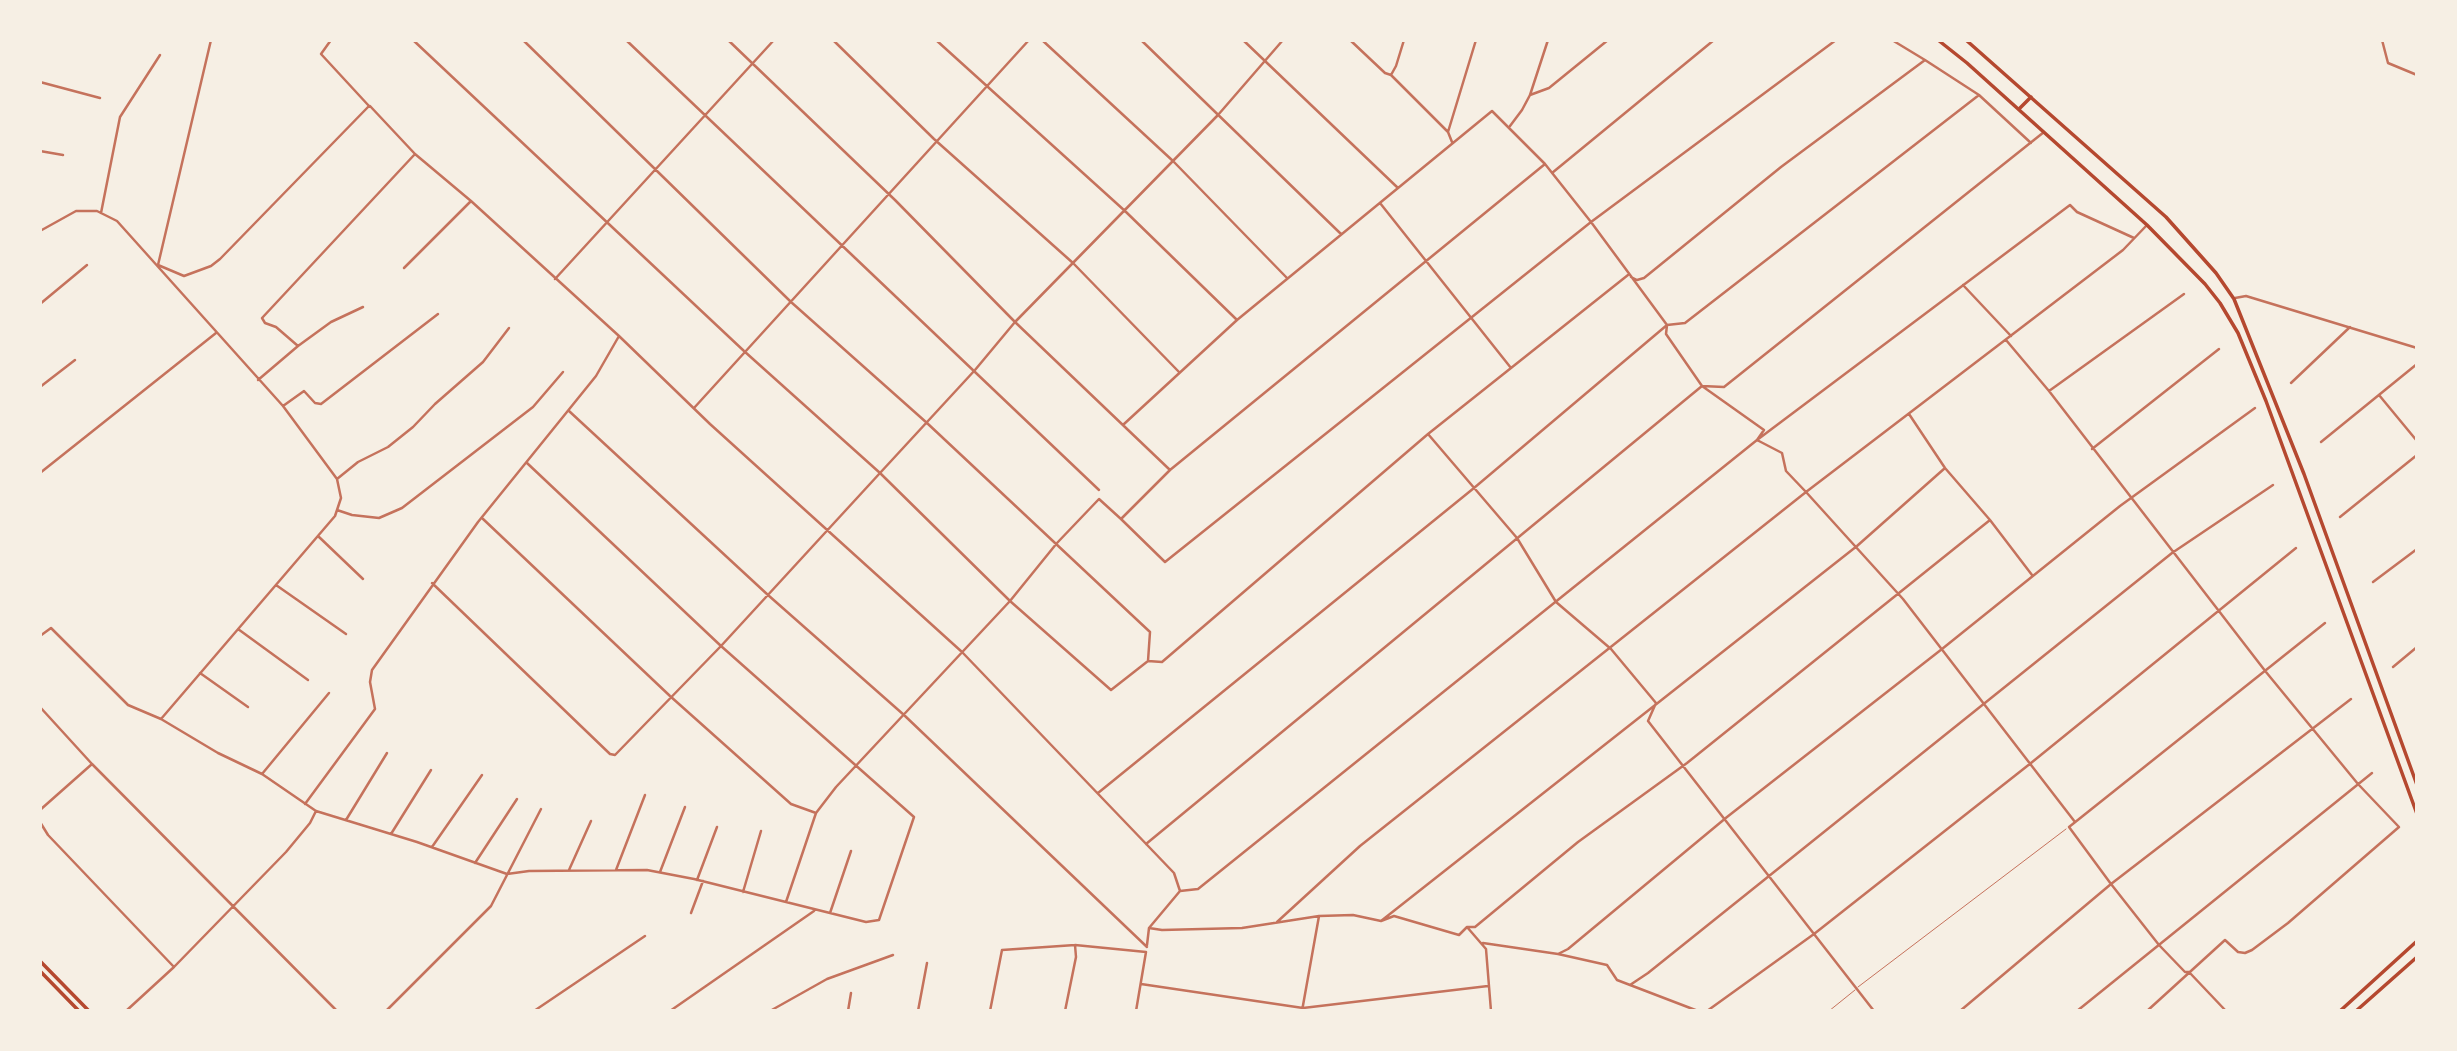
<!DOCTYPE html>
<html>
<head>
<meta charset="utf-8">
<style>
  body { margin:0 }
  #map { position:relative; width:2457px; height:1051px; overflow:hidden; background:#f6efe4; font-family:Inter,sans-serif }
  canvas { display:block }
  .frame { position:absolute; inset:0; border:42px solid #f6efe4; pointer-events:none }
</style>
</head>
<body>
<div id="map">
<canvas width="2457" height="1051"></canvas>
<div class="frame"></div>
</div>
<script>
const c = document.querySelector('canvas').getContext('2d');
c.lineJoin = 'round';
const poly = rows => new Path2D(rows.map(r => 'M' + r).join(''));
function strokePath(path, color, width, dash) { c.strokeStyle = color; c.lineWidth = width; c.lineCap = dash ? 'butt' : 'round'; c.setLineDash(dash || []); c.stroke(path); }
strokePath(poly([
  [1858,987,2066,829],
  [1829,1011,1855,990]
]), '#c5725c', 1);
strokePath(poly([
  [211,40,158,265,184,276,211,266,220,259,369,106,321,54,331,40],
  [413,40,744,351,880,473,721,646,615,755,610,754,432,583],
  [523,40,791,302,927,423,1150,632,1148,661],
  [626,40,1099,490],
  [728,40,895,200,1015,322,1170,470],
  [833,40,934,139,1073,263,1179,372],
  [936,40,1125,211,1236,319],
  [1042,40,1173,161,1287,278],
  [1141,40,1341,234],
  [1243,40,1398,188],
  [1350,40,1385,73,1391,75,1396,66,1404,40],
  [1892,40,1925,60],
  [2382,40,2388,63,2417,75],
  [1391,75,1448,132,1452,142],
  [40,82,100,98],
  [1530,95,1549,88,1608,40],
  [1510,126,1522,110,1530,95,1548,40],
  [1448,132,1476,40],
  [40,151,63,155],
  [415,154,471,201,619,336,710,424,962,652,1174,873,1180,891],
  [1545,164,1170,470,1121,519,1099,499,1057,543,1010,601,1111,690,1148,661,1162,662,1428,434,1628,275],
  [1552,173,1714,40],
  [1380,203,1511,368],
  [101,213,120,117,160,55],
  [40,231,76,211,97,211,117,221,283,406,337,479,341,498,335,516,161,719],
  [404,268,471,201],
  [1631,277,1637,280,1644,278,1781,167,1925,60,1979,95],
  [555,279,774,40],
  [1963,285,2011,336],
  [40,304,87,265],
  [2006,340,2049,391],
  [298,346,276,327,265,323,262,318,415,154,370,106],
  [258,380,298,346,331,322,363,307],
  [2291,383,2350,327],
  [40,387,75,360],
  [2379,395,2417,441],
  [283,406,304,391,315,403,321,404,438,314],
  [694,408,1029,40],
  [569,411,768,595,904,715,1147,947],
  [1909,414,1945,468,1990,520,2032,575],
  [1124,424,1237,320,1492,111,1545,164,1591,222,1667,325,1666,334,1702,386,1724,387,2044,132],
  [1428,434,1517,538,1556,602,1611,649,1656,703,1648,721,1874,1011],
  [2321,442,2417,364],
  [2092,449,2219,349],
  [40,473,216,333],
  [337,479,358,462,388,447,413,427,435,404,483,362,509,328],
  [337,510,352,515,379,518,402,508,533,407,563,372],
  [2340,517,2417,455],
  [482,518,670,696,791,804,816,813],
  [1121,519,1165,562,1591,222,1836,40],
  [318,536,363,579],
  [2373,582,2417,549],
  [276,585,346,634],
  [238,629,308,680],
  [40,636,51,628,128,705,161,719,218,753,262,774,316,811,417,842,507,874,529,871,647,870,694,879,866,922,879,920,914,817,721,646,527,463],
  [2393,667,2417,647],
  [200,673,248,707],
  [40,707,92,764,337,1011],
  [262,774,329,693],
  [1098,793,1474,488,1667,325,1685,323,1979,95,2031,143],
  [305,804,375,709,370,682,372,670,478,522,596,376,619,336],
  [40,810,92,764],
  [346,820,387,753],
  [40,822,48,835,174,967],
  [2075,822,1903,599,1806,492,2123,250,2147,225],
  [391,834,431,770],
  [1146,844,1702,386,1764,430,1757,440,1782,453,1786,471,1806,492,1360,846,1277,922],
  [432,847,482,775],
  [475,863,517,799],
  [569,870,591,821],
  [616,870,645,795],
  [660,872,685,807],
  [697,880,717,827],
  [1180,891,1198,889,1757,440,2070,205,2077,212,2134,238],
  [743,892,761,831],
  [786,902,816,813,836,787,1010,601,880,473,975,370,1015,322,1218,115,1283,40],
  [691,913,703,881],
  [830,913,851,851],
  [1381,921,1857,546,1945,468],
  [1467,927,1475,927,1578,842,1687,763,1990,520],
  [1149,928,1162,930,1242,928,1319,916,1353,915,1381,921,1394,916,1459,935,1467,927,1486,949,1491,1011],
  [1483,943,1558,954,1607,965,1617,980,1698,1011],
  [1147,945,1149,928,1180,891],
  [1558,954,1568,949,1727,817,1942,649,2120,506,2255,408],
  [1141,984,1303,1008,1488,986],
  [1630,985,1648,973,2172,553,2273,485],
  [126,1011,174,967,286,852,310,823,316,811],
  [386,1011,491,906,541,809],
  [534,1011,645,936],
  [670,1011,814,911],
  [770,1011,827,979,893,955],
  [848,1011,851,993],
  [918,1011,927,963],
  [990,1011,1002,950,1075,945],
  [1065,1011,1076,957,1075,945,1146,952],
  [1136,1011,1146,952],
  [1302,1011,1319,916],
  [1707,1011,1814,934,2031,763,2296,548],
  [1960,1011,2111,884,2351,699],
  [2077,1011,2372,773],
  [2147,1011,2225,940,2238,952,2245,953,2252,950,2288,923,2399,827,2358,784,2266,672,2049,391,2184,294],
  [2226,1011,2189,972,2185,972,2159,945,2111,884,2069,827,2325,623]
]), '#c5725c', 2.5);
strokePath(poly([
  [2235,298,2246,296,2417,348]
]), '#c5725c', 2.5);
strokePath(poly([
  [2019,109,2031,97]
]), '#b5482f', 3.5);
strokePath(poly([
  [1938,40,1967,63,2147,225,2205,284,2220,303,2238,333,2266,401,2417,814],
  [1966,40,2166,217,2216,273,2234,299,2304,474,2417,785]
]), '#b5482f', 3.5);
strokePath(poly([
  [40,961,89,1011],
  [40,971,79,1011],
  [2340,1011,2417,941],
  [2356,1011,2417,957]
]), '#b5482f', 3.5);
</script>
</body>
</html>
